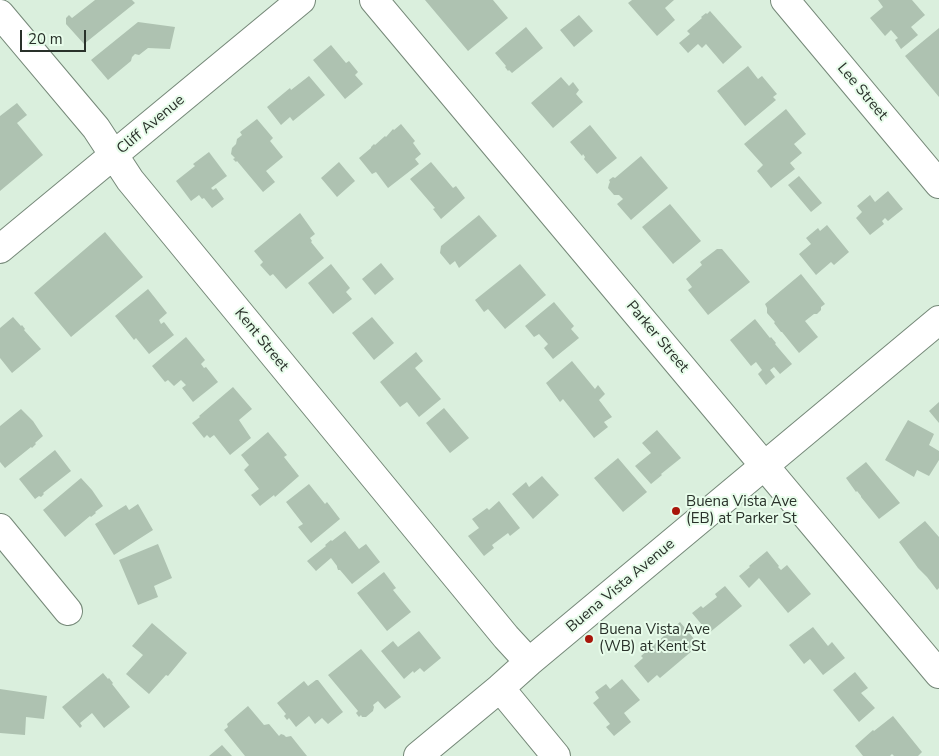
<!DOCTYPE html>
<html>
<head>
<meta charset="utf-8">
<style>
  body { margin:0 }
  #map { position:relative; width:939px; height:756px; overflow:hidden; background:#daefdd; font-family:"Nunito Sans",sans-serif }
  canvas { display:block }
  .scale { position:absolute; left:20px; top:30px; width:66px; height:22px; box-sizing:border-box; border:2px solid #29312a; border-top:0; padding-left:6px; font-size:15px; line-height:18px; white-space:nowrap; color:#29312a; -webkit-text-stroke:4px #e7fcea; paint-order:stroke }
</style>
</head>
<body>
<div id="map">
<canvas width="939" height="756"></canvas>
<div class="scale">20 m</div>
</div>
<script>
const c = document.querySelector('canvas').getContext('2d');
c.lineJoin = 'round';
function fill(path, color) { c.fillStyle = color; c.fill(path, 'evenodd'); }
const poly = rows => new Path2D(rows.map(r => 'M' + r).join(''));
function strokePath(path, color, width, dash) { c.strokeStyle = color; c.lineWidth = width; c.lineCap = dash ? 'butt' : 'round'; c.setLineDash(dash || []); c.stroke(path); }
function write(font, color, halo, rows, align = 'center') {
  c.font = font + ' "Nunito Sans",sans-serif'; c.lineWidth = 4; c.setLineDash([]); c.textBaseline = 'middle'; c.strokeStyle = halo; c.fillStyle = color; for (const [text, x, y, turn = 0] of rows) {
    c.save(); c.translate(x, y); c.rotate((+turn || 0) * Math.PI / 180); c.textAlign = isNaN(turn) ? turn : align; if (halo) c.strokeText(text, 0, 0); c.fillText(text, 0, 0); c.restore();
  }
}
fill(poly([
  [95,0,132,0,135,3,84,44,66,24,66,18,69,15,72,18],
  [425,0,493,0,508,18,468,51],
  [632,0,674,0,665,8,675,20,657,36,628,3],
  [878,0,912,0,925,15,911,27,918,35,901,49,895,40,898,38,891,30,885,36,870,18,883,7],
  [710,11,742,47,723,64,706,44,702,48,698,44,688,53,679,43,690,34,687,31,702,18,701,17,706,13,707,14],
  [579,15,593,31,574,47,560,30],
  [138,22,175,27,170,49,148,48,139,55,135,54,132,57,131,61,108,80,91,60],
  [526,27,543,48,512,73,509,70,508,71,505,67,506,66,495,53],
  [939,28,939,97,905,56],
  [331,45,346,63,349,61,358,72,355,75,363,84,345,99,313,60],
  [748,66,758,79,762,76,777,94,773,97,776,100,745,126,717,91],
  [309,76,325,95,293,121,290,117,281,125,267,107,290,88,291,90],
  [561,77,569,86,573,82,579,90,576,94,583,102,553,128,531,103],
  [17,103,27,115,17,123,43,155,0,191,0,116],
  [786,109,806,134,794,144,802,153,790,163,795,169,771,188,757,171,763,165,744,144],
  [257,119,273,138,270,141,283,157,266,171,275,182,263,192,237,161,236,162,233,159,235,158,231,154,232,148,236,144,237,139,242,135,240,132],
  [401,124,415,141,413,143,421,154,415,159,419,164,388,188,376,172,372,174,359,158,371,148,371,147,374,144,375,145,385,136,386,137,393,129,394,130],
  [590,125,617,158,597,174,584,159,585,157,583,154,582,156,570,142],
  [209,152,227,176,211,188,213,190,216,188,224,199,212,208,204,198,202,199,199,195,191,201,176,181,195,166,193,164],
  [641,156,668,188,631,220,617,204,623,199,619,195,614,195,608,188,609,184,610,182,609,180,613,177,615,178],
  [339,162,355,181,337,197,321,178],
  [431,162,453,188,456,186,465,198,441,219,433,209,435,208,410,179],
  [799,176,822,203,811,212,788,185],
  [888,191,903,209,888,221,885,218,882,221,884,224,870,235,856,218,862,212,857,206,870,195,875,202],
  [670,204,701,241,673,264,642,227],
  [300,213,315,234,310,238,312,241,311,242,324,258,286,289,273,274,270,276,260,265,263,262,254,251],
  [479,215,497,236,459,268,455,261,450,265,440,253,441,246],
  [827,225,849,252,834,265,831,262,816,275,799,254,811,244,806,238,818,228,820,231],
  [105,232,143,277,71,337,34,293],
  [717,249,722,249,750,282,708,315,688,290,692,287,686,279,702,265,700,262],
  [381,263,394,279,375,295,362,279],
  [331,264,350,288,346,292,352,299,333,314,308,283],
  [520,264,546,295,505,329,488,309,484,312,475,300],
  [801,274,825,304,821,307,821,310,817,314,814,314,805,321,818,337,799,353,782,332,781,332,774,323,775,322,767,313,767,308,765,304],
  [148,289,167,313,159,320,161,324,164,322,174,335,149,354,136,338,134,340,115,316],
  [554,302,574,326,571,329,579,338,553,359,544,348,548,344,539,334,534,337,525,326],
  [13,317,21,326,22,325,25,329,24,330,41,349,12,373,0,358,0,328],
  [372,317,394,343,374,360,352,333],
  [755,319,770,338,771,337,776,343,775,344,792,364,780,374,774,367,770,370,775,377,766,385,758,374,762,370,756,362,751,366,730,340],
  [186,337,205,360,201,364,204,368,206,367,218,382,193,402,182,388,186,385,181,380,174,386,168,380,165,382,152,366],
  [416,352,423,361,415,368,441,399,419,417,407,402,400,407,380,382],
  [572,361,595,389,598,385,605,394,599,400,612,417,604,422,608,427,594,438,563,399,560,402,546,383],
  [233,387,252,409,239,420,251,438,230,455,214,435,210,438,207,435,204,438,192,423,200,417,199,416],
  [939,402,939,423,929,411],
  [444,408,469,438,450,453,426,423],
  [21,409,33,421,43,436,35,443,36,444,32,448,31,447,5,468,0,462,0,426],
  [908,420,934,434,929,445,939,451,939,460,929,476,917,470,914,477,885,460],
  [657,430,681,458,661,474,662,475,651,484,635,466,651,453,642,443],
  [268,432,287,455,284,457,299,476,275,497,274,495,260,506,251,495,259,489,244,470,249,465,241,455],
  [55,450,71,471,43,493,44,494,41,497,39,496,35,499,19,479],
  [618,458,647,492,623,512,594,478],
  [866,462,900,503,879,519,861,497,861,496,857,491,856,492,846,478],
  [542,476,559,495,533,519,512,494,526,482,529,487],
  [81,478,92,490,103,506,95,512,96,513,91,517,90,516,65,537,43,510],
  [309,484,325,504,327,502,340,519,311,543,298,527,303,524,286,502],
  [499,501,520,528,510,536,508,533,492,545,494,548,484,556,468,536,479,528,472,519,487,508,489,510],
  [138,504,153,530,114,555,95,524,126,505,129,510],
  [925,521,939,537,939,588,937,590,927,577,918,568,899,542],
  [345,531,359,549,366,544,380,562,352,584,340,570,338,570,337,567,337,566,331,558,316,571,307,561,326,546,325,545,331,540,332,541],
  [158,544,172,578,154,586,158,597,138,605,119,560],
  [767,551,779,566,778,567,781,570,787,565,811,594,788,613,759,578,749,588,739,576,750,567,749,566],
  [384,572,396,588,393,590,411,612,387,631,357,593],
  [725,586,742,606,709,633,692,613,701,606,703,608,717,597,715,594],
  [680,622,699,645,660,678,657,675,648,683,634,666,643,658,641,656],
  [152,623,187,653,168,676,166,675,149,694,126,674,143,655,132,646],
  [813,627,828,646,832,642,845,658,823,675,810,659,804,664,789,645],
  [419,631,441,658,424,672,420,668,414,673,413,671,404,679,381,651,393,641,398,647],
  [361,649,401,697,385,709,378,701,373,705,374,707,373,711,366,717,362,717,361,715,359,717,356,713,358,711,328,675],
  [855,672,868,688,861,693,875,708,859,722,833,690],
  [103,673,108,679,109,678,113,683,112,684,130,707,104,728,92,713,80,723,82,726,80,728,62,707],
  [622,679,640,700,624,713,631,722,614,736,606,727,610,724,593,703,599,698,595,692,606,684,610,689],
  [316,680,318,680,343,712,328,724,322,718,315,724,309,716,296,727,289,718,287,720,284,716,286,714,277,703,304,681,308,686],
  [0,689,47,696,44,719,26,717,25,735,0,733],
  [248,706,264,725,269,724,279,736,281,734,284,735,286,737,291,736,307,756,245,756,224,730,228,727,227,724],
  [893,716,922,752,918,756,894,756,892,754,890,756,863,756,855,746,873,730,874,731],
  [222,745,232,756,209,756]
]), '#aec2b1');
const minor = poly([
  [374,0,939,674],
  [785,0,939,184],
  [0,14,96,128,130,180,506,637,529,662],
  [0,249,301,0],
  [0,528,68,611],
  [500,688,556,756],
  [418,756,500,688,529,662,939,320]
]);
strokePath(minor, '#758878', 30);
strokePath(minor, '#fff', 28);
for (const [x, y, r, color] of [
  [676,511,5,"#a8160b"],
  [589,639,5,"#a8160b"]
]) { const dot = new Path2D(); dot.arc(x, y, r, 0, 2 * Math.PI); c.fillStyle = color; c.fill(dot); strokePath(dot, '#e7fcea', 2); }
write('15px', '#29312a', '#e7fcea', [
  ["Lee Street",862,92,50],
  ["Cliff Avenue",151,125,-40],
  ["Parker Street",657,337,50],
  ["Kent Street",261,340,51],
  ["Buena Vista Avenue",621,586,-40]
]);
write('15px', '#29312a', '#e7fcea', [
  ["Buena Vista Ave",686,502],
  ["(EB) at Parker St",686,519],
  ["Buena Vista Ave",599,630],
  ["(WB) at Kent St",599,647]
], 'left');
</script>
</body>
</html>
